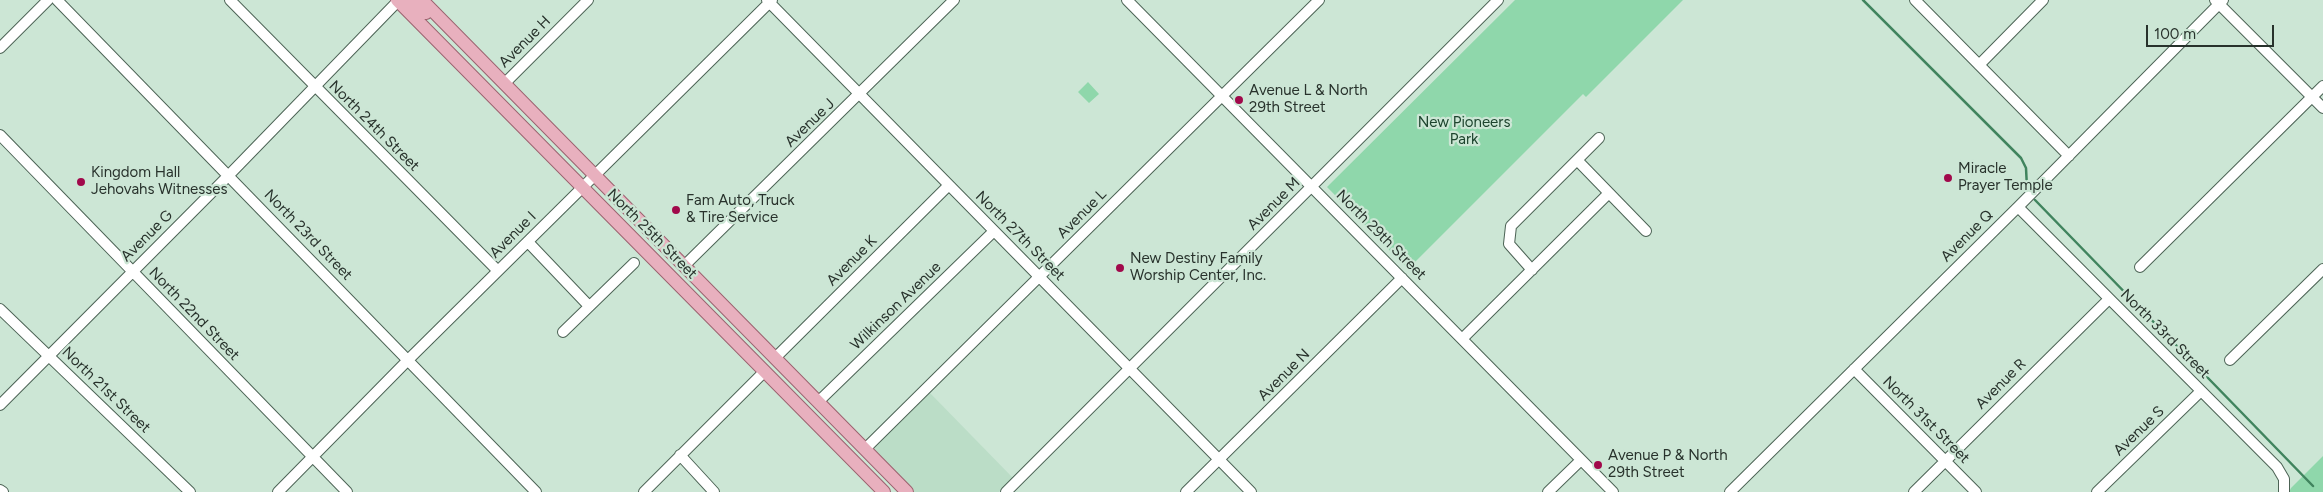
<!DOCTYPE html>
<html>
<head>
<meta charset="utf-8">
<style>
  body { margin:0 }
  #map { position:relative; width:2323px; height:492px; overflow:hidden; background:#cce6d5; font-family:Figtree,sans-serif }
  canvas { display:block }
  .scale { position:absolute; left:2146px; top:25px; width:128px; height:22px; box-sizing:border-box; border:2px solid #28322c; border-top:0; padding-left:6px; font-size:15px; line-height:18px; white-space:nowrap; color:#28322c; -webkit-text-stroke:4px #cce6d5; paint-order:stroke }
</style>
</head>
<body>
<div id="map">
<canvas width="2323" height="492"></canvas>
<div class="scale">100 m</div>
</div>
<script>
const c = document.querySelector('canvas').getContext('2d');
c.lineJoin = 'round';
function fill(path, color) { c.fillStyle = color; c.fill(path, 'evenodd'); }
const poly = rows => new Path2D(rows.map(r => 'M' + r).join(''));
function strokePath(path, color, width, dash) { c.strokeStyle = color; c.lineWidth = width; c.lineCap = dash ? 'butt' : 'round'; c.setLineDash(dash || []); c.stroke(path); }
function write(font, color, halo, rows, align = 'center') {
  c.font = font + ' Figtree,sans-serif'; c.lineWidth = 4.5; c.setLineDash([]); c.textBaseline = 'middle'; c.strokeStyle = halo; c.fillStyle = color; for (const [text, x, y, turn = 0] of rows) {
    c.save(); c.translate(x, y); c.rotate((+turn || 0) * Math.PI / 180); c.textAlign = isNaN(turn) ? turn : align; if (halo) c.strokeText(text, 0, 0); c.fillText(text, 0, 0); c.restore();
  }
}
fill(poly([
  [930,393,1013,478,999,492,913,492,872,450]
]), '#bbddc7');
fill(poly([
  [1515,0,1683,0,1586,97,1583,94,1408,269,1327,187],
  [1088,82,1099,94,1089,103,1078,92],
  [2323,456,2323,492,2289,492,2291,488]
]), '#8fd7ab');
strokePath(poly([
  [1863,0,2021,158,2026,168,2027,188],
  [2035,200,2313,486]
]), '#40845e', 2.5);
const minor = poly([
  [57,0,536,492],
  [230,0,498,271],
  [767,0,1251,492],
  [1127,0,1613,492],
  [1915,0,2069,156],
  [2215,0,2323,108],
  [0,48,48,0],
  [1979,65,2043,0],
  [504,84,588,0],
  [0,135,347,492],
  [1577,160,1646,231],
  [2018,207,2277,467,2284,479,2284,492],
  [528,242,589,306],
  [685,265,954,0],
  [2140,267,2323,86],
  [1532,270,1509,244,1511,226,1599,138],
  [0,309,190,492],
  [563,332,634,263],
  [1462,339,1609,193],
  [775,358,949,185],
  [2230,360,2323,269],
  [1854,369,1976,492],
  [818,402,994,231],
  [0,405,229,175,398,1],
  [865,449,1319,0],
  [680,455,714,492],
  [0,490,3,492],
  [278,492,409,359,772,0],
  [644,492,765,371],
  [1006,492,1498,0],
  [1186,492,1402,278],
  [1548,492,1581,460],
  [1730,492,2018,207,2223,0],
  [1914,492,2109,299],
  [2097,492,2201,391]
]);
const major = poly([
  [397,0,884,492],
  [410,0,426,13],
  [422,0,907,492]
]);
strokePath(minor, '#4c6355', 12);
strokePath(major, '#9b626f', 14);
strokePath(minor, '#fff', 10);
strokePath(major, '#e8b0be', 12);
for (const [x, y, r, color] of [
  [1239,100,5,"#a1094b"],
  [1948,178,5,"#a1094b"],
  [81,182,5,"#a1094b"],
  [676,210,5,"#a1094b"],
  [1120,268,5,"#a1094b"],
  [1598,465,5,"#a1094b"]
]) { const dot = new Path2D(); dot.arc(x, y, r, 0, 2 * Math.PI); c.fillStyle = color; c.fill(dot); strokePath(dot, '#cce6d5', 2); }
write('15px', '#28322c', '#cce6d5', [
  ["Avenue H",525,42,-45],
  ["Avenue J",810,123,-44],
  ["North 24th Street",374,126,45],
  ["Avenue M",1274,204,-45],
  ["Avenue L",1082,214,-45],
  ["North 25th Street",652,234,45],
  ["North 23rd Street",308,235,46],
  ["Avenue I",513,235,-45],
  ["North 29th Street",1381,235,45],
  ["Avenue G",147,236,-45],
  ["North 27th Street",1020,236,45],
  ["Avenue Q",1967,236,-45],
  ["Avenue K",852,261,-45],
  ["Wilkinson Avenue",896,306,-44],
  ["North 22nd Street",194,314,46],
  ["North 33rd Street",2165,334,45],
  ["Avenue N",1284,375,-45],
  ["Avenue R",2001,384,-45],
  ["North 21st Street",106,390,44],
  ["North 31st Street",1926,420,45],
  ["Avenue S",2139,431,-44]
]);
write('15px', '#28322c', '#cce6d5', [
  ["Avenue L & North",1249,91],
  ["29th Street",1249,108],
  ["Miracle",1958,169],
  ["Prayer Temple",1958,186],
  ["Kingdom Hall",91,173],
  ["Jehovahs Witnesses",91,190],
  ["Fam Auto, Truck",686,201],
  ["& Tire Service",686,218],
  ["New Destiny Family",1130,259],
  ["Worship Center, Inc.",1130,276],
  ["Avenue P & North",1608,456],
  ["29th Street",1608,473]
], 'left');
write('15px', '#1d442e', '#cce6d5', [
  ["New Pioneers",1464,123],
  ["Park",1464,140]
]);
</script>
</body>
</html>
